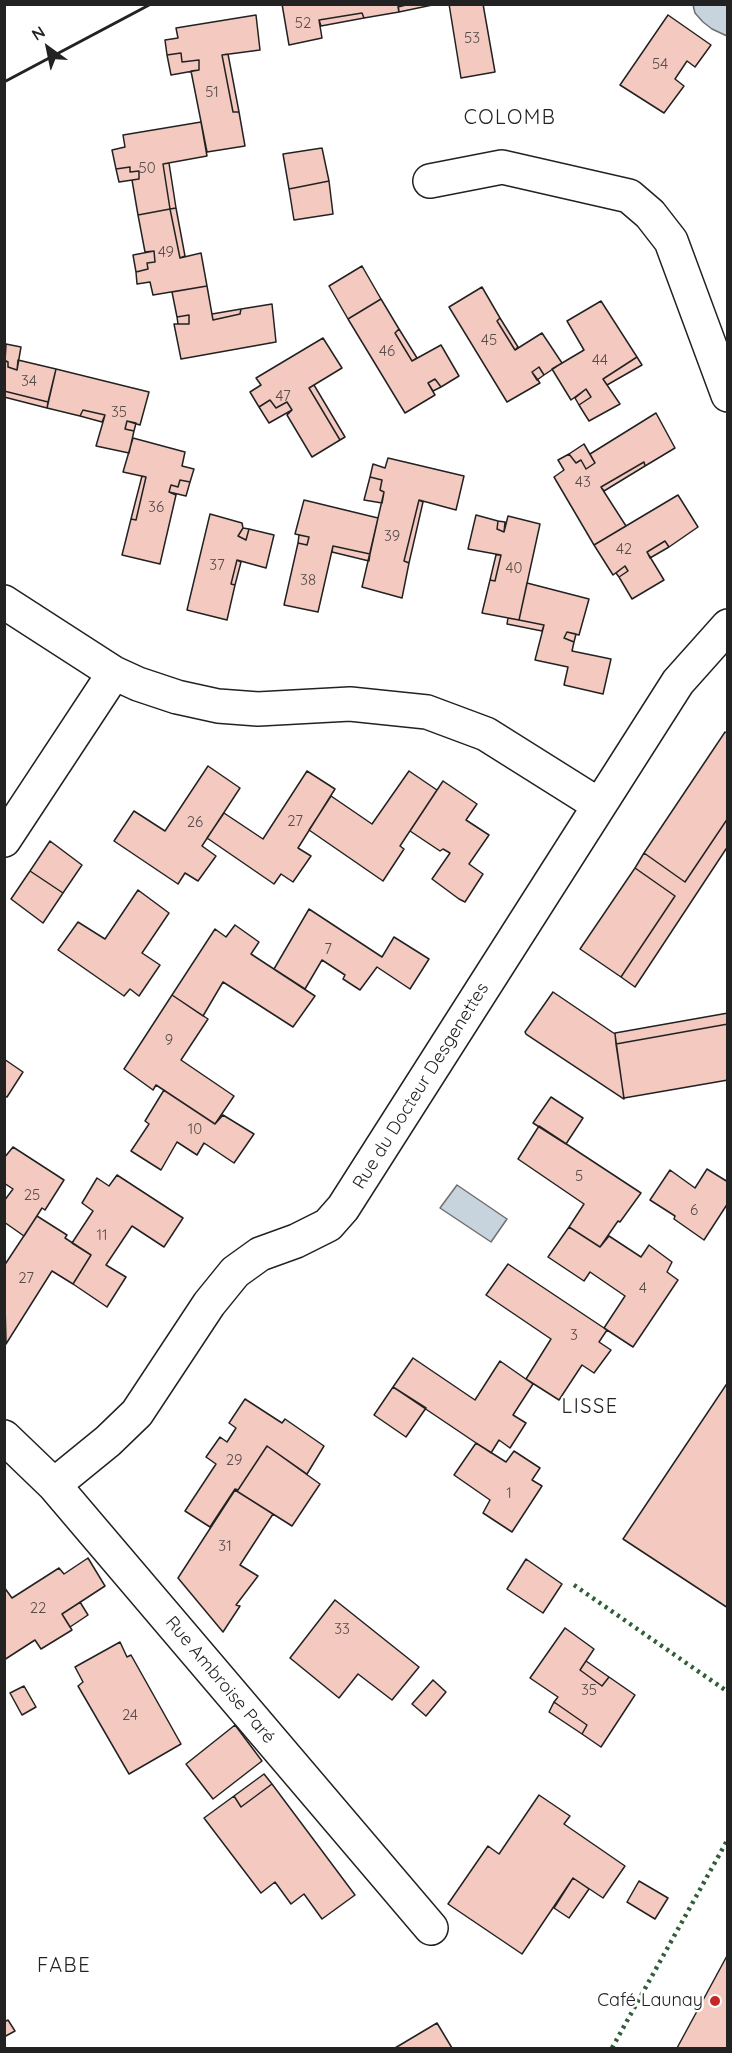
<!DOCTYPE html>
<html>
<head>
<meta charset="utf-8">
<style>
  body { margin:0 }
  #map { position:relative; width:732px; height:2053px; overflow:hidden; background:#fff; font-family:Quicksand,sans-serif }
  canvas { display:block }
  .frame { position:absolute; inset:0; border:6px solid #222; pointer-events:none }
  .north { position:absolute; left:18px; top:18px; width:60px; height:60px; -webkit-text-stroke:4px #fff; paint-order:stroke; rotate:327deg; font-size:16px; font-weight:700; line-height:24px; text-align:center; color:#222 }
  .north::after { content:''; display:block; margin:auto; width:21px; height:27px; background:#222; clip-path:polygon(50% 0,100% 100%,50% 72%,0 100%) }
</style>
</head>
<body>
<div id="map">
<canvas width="732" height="2053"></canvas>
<div class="frame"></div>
<div class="north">N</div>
</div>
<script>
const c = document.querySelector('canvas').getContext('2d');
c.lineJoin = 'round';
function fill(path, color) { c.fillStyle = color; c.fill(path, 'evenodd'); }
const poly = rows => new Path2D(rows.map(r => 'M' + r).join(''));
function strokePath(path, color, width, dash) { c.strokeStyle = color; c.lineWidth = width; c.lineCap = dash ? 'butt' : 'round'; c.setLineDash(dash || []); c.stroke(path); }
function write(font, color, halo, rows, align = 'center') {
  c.font = font + ' Quicksand,sans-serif'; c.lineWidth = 4.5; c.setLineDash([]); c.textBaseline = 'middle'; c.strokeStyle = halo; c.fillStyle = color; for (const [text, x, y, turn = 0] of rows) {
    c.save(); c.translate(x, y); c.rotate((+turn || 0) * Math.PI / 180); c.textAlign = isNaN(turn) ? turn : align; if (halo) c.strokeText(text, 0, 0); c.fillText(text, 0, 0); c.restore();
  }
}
const water = poly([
  [693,5,727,5,727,36,712,29,703,22,695,13,693,5],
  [457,1185,507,1219,491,1242,440,1208,457,1185]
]);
fill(water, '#c7d3dd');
strokePath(water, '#6f6f6f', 1.5);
const building = poly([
  [282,4,398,4,399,12,364,18,362,13,319,20,322,38,289,45,282,4],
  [410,4,437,4,399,12,398,7,410,4],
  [449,4,483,4,495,72,461,78,449,4],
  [362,13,364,18,321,26,319,20,362,13],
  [256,15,260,50,222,55,233,112,239,112,245,146,207,152,191,71,199,70,199,60,182,62,181,53,167,55,165,40,178,38,176,28,256,15],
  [668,15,711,45,695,67,687,61,675,79,684,86,664,113,620,85,668,15],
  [181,53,182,62,199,60,199,70,171,75,167,55,181,53],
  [228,54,239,112,233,112,222,55,228,54],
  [201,122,207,156,163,164,170,209,138,215,132,180,139,179,139,171,130,172,130,167,116,169,112,150,125,147,123,135,201,122],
  [322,148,329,181,289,189,283,154,322,148],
  [169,163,176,208,170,209,163,164,169,163],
  [130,167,130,172,139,171,139,179,119,182,116,169,130,167],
  [329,181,333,214,294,220,289,189,329,181],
  [176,208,185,256,180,258,170,209,176,208],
  [170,209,180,258,201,253,207,286,153,295,150,282,137,284,136,272,148,269,147,263,155,262,154,251,145,252,138,215,170,209],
  [154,251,155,262,147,263,148,269,136,272,133,255,154,251],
  [362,266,381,299,348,319,329,286,362,266],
  [207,286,213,320,240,314,241,309,272,304,276,342,181,359,174,324,189,324,189,315,177,317,172,292,207,286],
  [482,287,500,318,497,321,515,350,542,333,562,363,544,375,539,367,532,372,540,383,507,402,449,307,482,287],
  [381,299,399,329,395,333,412,361,441,345,459,376,441,387,435,379,428,383,435,395,405,413,348,319,381,299],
  [601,301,637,357,603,379,620,404,589,421,579,405,591,397,586,389,571,400,552,369,584,350,567,321,601,301],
  [241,309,240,314,213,320,212,314,241,309],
  [189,315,189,324,178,324,177,317,189,315],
  [500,318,518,347,515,350,497,321,500,318],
  [399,329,417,358,412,361,395,333,399,329],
  [323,338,342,368,309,388,340,440,312,457,287,415,292,410,287,402,276,408,270,400,259,407,250,392,261,385,256,378,323,338],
  [6,344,21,347,17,370,8,367,8,362,5,361,6,344],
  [637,357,642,365,607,385,603,379,637,357],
  [4,360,8,362,8,367,17,370,18,360,56,369,48,402,4,391,4,360],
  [539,367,544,375,537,380,532,372,539,367],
  [56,369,149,392,140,425,127,421,125,429,134,431,129,453,96,446,105,415,83,410,80,416,47,408,56,369],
  [435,379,441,387,433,391,428,383,435,379],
  [314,385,345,437,340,440,309,388,314,385],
  [586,389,591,397,579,405,575,398,586,389],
  [4,391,48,402,47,408,4,397,4,391],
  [270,400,276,408,287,402,292,410,269,423,259,407,270,400],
  [83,410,105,415,102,422,80,416,83,410],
  [656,413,675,448,645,466,644,462,601,487,626,526,594,545,554,477,564,470,558,460,569,454,576,463,581,460,586,469,595,463,590,454,656,413],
  [127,421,136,423,134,431,125,429,127,421],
  [133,438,185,452,182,466,194,469,190,482,180,480,178,487,171,485,169,492,176,495,160,564,122,555,131,519,136,520,146,477,123,472,133,438],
  [584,444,595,463,586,469,581,460,576,463,569,454,584,444],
  [388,458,464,476,456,510,419,500,404,561,409,563,402,598,362,587,384,492,380,490,382,480,370,477,373,464,385,468,388,458],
  [644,462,645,466,604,491,601,487,644,462],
  [142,476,146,477,136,520,131,519,142,476],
  [370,477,382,480,380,490,384,492,382,503,364,500,370,477],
  [180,480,190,482,186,496,169,492,171,485,178,487,180,480],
  [678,495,698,527,669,547,665,541,647,552,664,580,632,599,619,577,628,571,625,566,613,575,594,545,678,495],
  [304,500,378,518,370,554,333,546,318,612,284,605,298,543,307,545,309,537,295,534,304,500],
  [419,500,423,502,409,563,404,561,419,500],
  [210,514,242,523,243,528,238,536,246,540,249,529,274,535,266,568,237,560,231,584,235,585,227,620,187,610,210,514],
  [476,515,498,521,497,529,504,532,508,516,540,524,519,620,482,613,490,580,495,581,501,555,468,549,476,515],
  [498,521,505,522,504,532,497,529,498,521],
  [243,528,249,529,246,540,238,536,243,528],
  [299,535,309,537,307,545,298,543,299,535],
  [665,541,669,547,650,558,647,552,665,541],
  [333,546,370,554,369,561,332,552,333,546],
  [496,555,501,555,495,581,490,580,496,555],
  [237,560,241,562,235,585,231,584,237,560],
  [625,566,628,571,619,577,616,573,625,566],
  [527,583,589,599,579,635,567,632,564,638,574,642,572,651,611,659,603,694,564,685,568,667,535,660,544,625,519,620,527,583],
  [508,618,519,620,544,625,542,631,507,624,508,618],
  [567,632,576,634,574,642,564,638,567,632],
  [725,732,728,734,728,818,685,882,644,853,725,732],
  [208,766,240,788,202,846,216,856,198,881,185,873,178,884,114,841,134,811,165,831,208,766],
  [307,771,335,789,298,848,311,856,293,882,281,874,274,884,207,838,224,813,263,839,307,771],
  [409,771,437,790,400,846,404,849,383,881,309,830,331,796,372,824,409,771],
  [443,781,477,804,466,820,489,835,469,864,483,874,465,902,459,899,432,879,450,853,443,849,440,851,410,831,443,781],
  [728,818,728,846,635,987,621,977,675,896,635,868,644,853,685,882,728,818],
  [50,841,82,865,63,893,30,871,50,841],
  [635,868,675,896,621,977,580,949,635,868],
  [30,871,63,893,43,923,11,899,30,871],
  [138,890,169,913,142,953,160,965,139,996,130,989,124,996,58,950,78,922,105,939,138,890],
  [309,909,382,957,394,937,429,959,410,989,377,967,360,990,343,979,345,975,322,960,305,989,274,969,309,909],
  [235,925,259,942,251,954,315,996,293,1027,223,982,203,1016,172,995,215,929,226,937,235,925],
  [553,992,615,1034,624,1099,526,1034,525,1032,553,992],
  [172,995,208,1019,181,1060,234,1096,215,1124,156,1085,153,1090,124,1069,172,995],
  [728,1013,728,1024,616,1044,615,1033,728,1013],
  [728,1024,728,1080,624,1098,616,1044,728,1024],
  [4,1059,23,1072,7,1097,4,1096,4,1059],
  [164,1090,215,1124,223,1115,254,1134,234,1163,204,1143,197,1155,177,1142,161,1170,131,1151,149,1124,145,1121,164,1090],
  [551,1097,583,1118,566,1144,533,1123,551,1097],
  [539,1126,641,1193,620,1222,618,1221,600,1247,569,1227,584,1204,518,1159,539,1126],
  [13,1147,64,1180,45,1210,42,1208,24,1236,4,1222,4,1201,13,1189,4,1183,4,1158,13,1147],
  [707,1169,728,1182,728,1203,704,1240,674,1219,675,1216,650,1200,670,1170,695,1188,707,1169],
  [117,1175,183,1218,164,1247,132,1226,106,1265,126,1277,107,1307,73,1284,91,1255,72,1243,93,1211,82,1203,97,1178,109,1186,117,1175],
  [37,1216,67,1235,65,1238,91,1255,73,1284,52,1271,6,1344,4,1266,37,1216],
  [569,1227,600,1247,609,1236,641,1257,649,1245,672,1262,667,1272,678,1280,633,1347,604,1328,625,1296,590,1272,584,1281,548,1257,569,1227],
  [508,1264,607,1330,599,1342,611,1350,594,1373,582,1365,559,1400,526,1379,551,1339,486,1295,508,1264],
  [413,1358,475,1400,500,1361,533,1384,513,1415,526,1423,510,1448,499,1440,491,1453,393,1387,413,1358],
  [728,1382,728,1608,623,1539,728,1382],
  [393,1387,426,1408,406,1437,374,1415,393,1387],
  [245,1399,282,1423,285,1419,324,1446,307,1474,267,1446,238,1490,235,1489,210,1527,185,1511,216,1464,206,1457,220,1437,227,1442,236,1428,229,1423,245,1399],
  [476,1443,506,1462,514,1451,540,1468,532,1480,542,1486,512,1532,483,1513,490,1500,454,1475,476,1443],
  [267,1446,320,1484,292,1526,235,1490,238,1490,267,1446],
  [235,1490,273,1514,240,1565,258,1576,236,1605,240,1606,223,1632,178,1578,235,1490],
  [88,1558,105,1586,62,1614,72,1630,41,1649,35,1640,4,1660,4,1587,12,1598,59,1568,64,1574,88,1558],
  [526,1559,562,1584,543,1613,507,1589,526,1559],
  [335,1600,419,1667,392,1700,358,1674,339,1698,290,1658,335,1600],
  [80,1602,88,1615,70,1627,62,1614,80,1602],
  [565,1628,594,1649,580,1670,602,1686,609,1677,635,1695,601,1747,582,1734,587,1725,554,1702,558,1697,530,1678,565,1628],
  [120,1642,127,1657,131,1655,181,1744,129,1774,78,1686,83,1682,75,1667,120,1642],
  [586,1661,609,1677,602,1686,580,1670,586,1661],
  [433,1680,446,1692,426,1716,412,1704,433,1680],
  [24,1686,36,1707,22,1715,10,1693,24,1686],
  [554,1702,587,1725,582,1734,549,1712,554,1702],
  [235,1725,262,1761,213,1799,186,1764,235,1725],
  [264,1774,272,1784,241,1807,234,1796,264,1774],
  [272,1784,355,1895,322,1919,304,1894,291,1904,275,1882,261,1893,204,1818,234,1796,241,1807,272,1784],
  [539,1795,570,1816,564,1824,625,1866,603,1898,573,1878,522,1954,448,1904,488,1846,499,1854,539,1795],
  [573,1878,589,1889,569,1918,554,1908,573,1878],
  [639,1881,668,1898,655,1919,627,1902,639,1881],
  [728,1954,728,2048,677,2048,728,1954],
  [8,2020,15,2031,4,2037,4,2022,8,2020],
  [437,2023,452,2048,395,2048,437,2023]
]);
fill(building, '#f3c9c0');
strokePath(building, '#222', 1.5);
const street = poly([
  [430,181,502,167,629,196,650,214,671,241,728,395],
  [4,602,114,673,138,684,177,697,218,706,258,709,350,704,427,712,486,734,599,805],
  [4,840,114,673],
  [4,1437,54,1485,431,1928],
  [54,1485,108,1441,137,1413,209,1304,235,1272,260,1254,296,1241,328,1225,343,1208,678,682,728,626]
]);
strokePath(street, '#222', 36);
strokePath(street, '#fff', 33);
strokePath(poly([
  [574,1585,728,1692],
  [612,2048,728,1839]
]), '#2f5e38', 4.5, [3, 4.5]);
strokePath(poly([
  [4,82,151,4]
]), '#222', 3);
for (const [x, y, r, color] of [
  [715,2001,6,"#c62828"]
]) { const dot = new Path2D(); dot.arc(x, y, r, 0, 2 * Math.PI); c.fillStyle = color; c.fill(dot); strokePath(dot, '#fff', 2); }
write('15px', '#564c4a', null, [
  ["52",303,23],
  ["53",472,38],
  ["54",660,64],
  ["51",212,92],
  ["50",147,168],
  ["49",166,252],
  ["45",489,340],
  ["46",387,351],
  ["44",600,360],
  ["34",29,381],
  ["47",283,396],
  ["35",119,412],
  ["43",583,482],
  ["36",156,507],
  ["39",392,536],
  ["42",624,549],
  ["37",217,565],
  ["40",514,568],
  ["38",308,580],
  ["27",295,821],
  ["26",195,822],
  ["7",328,949],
  ["9",169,1040],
  ["10",195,1129],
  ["5",579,1176],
  ["25",32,1195],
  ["6",694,1210],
  ["11",102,1235],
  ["27",26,1278],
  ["4",643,1288],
  ["3",574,1335],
  ["29",234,1460],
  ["1",509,1493],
  ["31",225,1546],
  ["22",38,1608],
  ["33",342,1629],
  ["35",589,1690],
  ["24",130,1715]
]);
write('18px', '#222', '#fff', [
  ["Rue du Docteur Desgenettes",421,1086,-58],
  ["Rue Ambroise Paré",220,1680,50]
]);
write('18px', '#222', '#fff', [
  ["Café Launay",703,2001]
], 'right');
c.letterSpacing = '1.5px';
write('20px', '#222', '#fff', [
  ["COLOMB",510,118],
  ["LISSE",590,1407],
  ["FABE",64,1966]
]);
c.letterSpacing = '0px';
</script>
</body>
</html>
